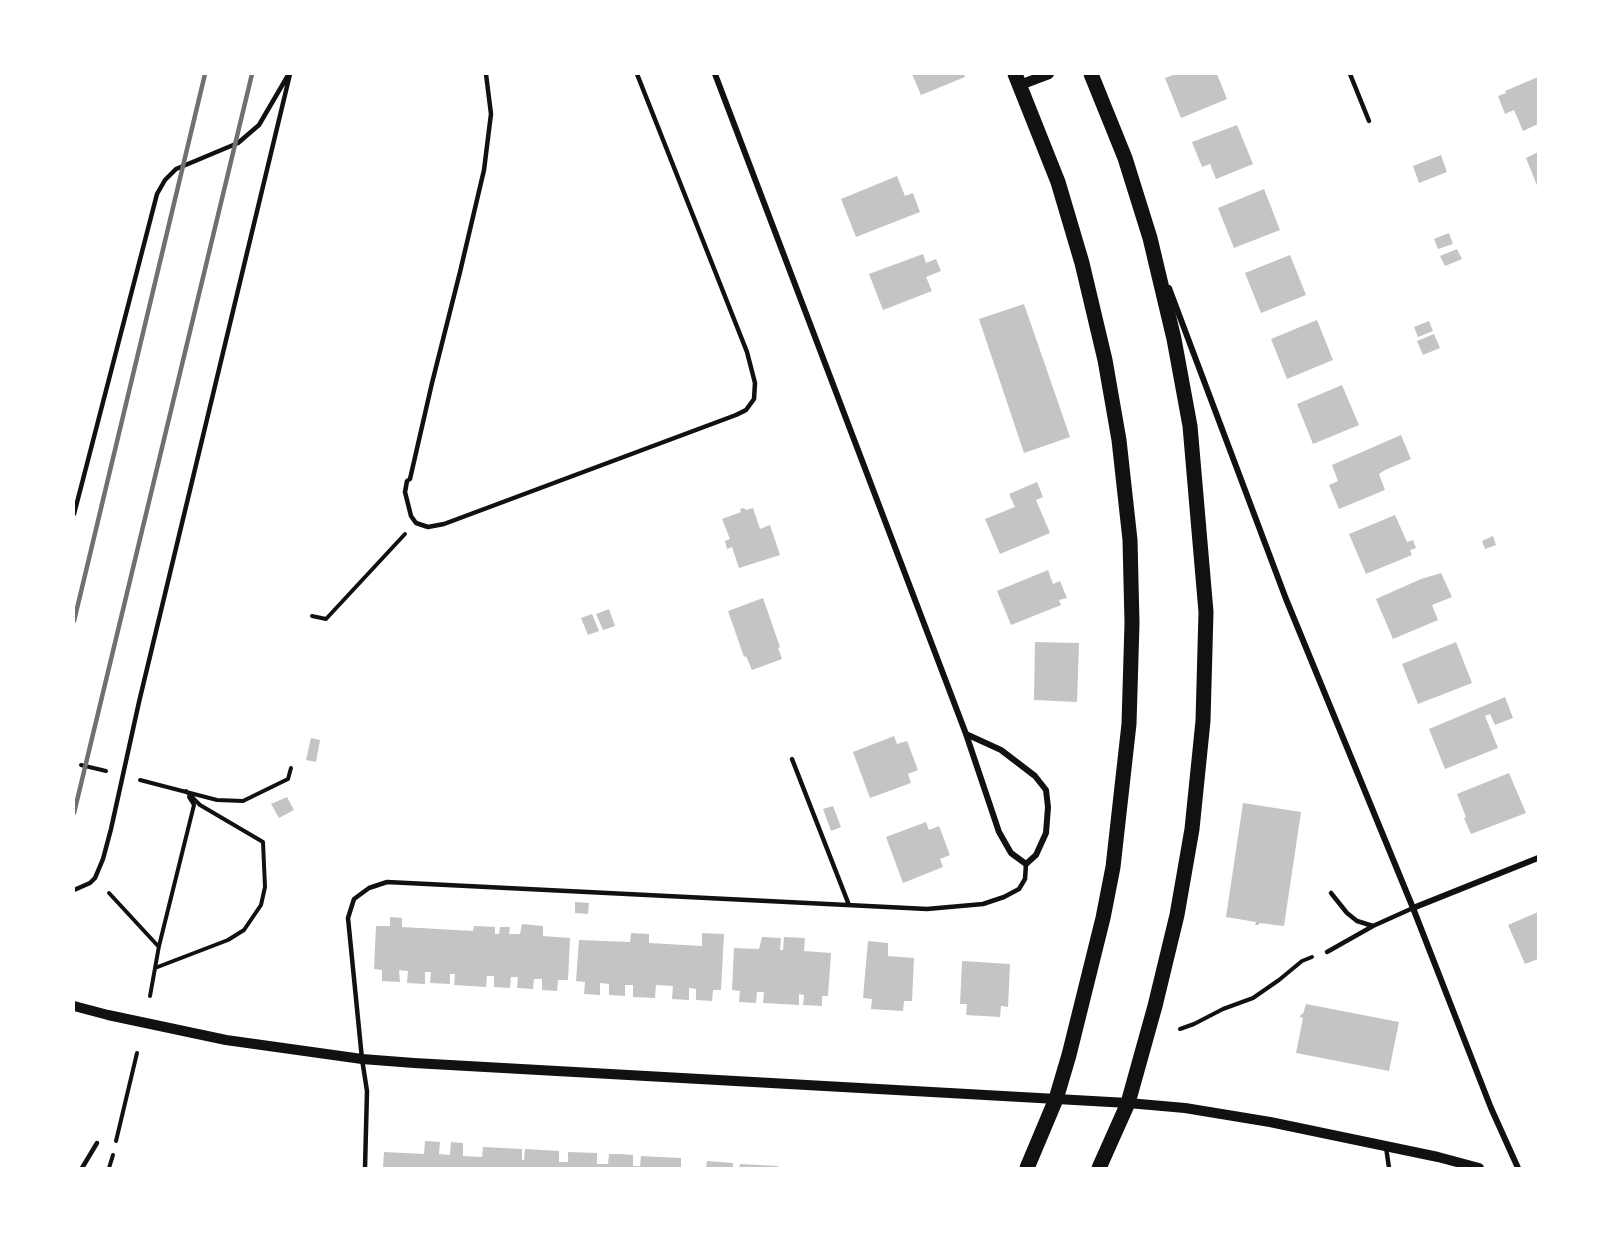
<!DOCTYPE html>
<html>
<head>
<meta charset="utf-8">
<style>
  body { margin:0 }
  #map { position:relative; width:1612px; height:1242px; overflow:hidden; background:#fff; font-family:"Sofia Sans Condensed",sans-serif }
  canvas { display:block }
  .frame { position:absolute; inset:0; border:75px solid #fff; pointer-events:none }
</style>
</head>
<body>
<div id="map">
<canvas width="1612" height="1242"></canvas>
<div class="frame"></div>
</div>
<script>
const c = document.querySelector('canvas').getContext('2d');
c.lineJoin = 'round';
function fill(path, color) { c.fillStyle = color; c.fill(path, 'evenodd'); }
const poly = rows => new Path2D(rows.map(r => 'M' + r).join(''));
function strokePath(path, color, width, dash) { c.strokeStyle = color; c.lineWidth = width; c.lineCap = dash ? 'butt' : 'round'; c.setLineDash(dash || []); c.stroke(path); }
fill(poly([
  [912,74,964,74,965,77,921,95],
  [1176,74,1217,74,1227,99,1181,118,1165,78],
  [1538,77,1538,124,1523,131,1514,110,1505,114,1498,96,1506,93,1505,91],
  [1237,125,1253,164,1216,179,1210,164,1202,167,1192,142],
  [1538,152,1538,188,1526,158],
  [1441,155,1447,172,1419,183,1413,166],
  [897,176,905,196,913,193,920,212,856,237,841,199],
  [1264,189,1280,230,1234,248,1218,208],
  [1449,233,1453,244,1438,249,1434,239],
  [1457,249,1462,259,1445,266,1440,256],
  [923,254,926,263,936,259,941,271,926,277,932,291,883,310,869,274],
  [1290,255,1306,295,1261,313,1245,273],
  [1024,304,1070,437,1024,453,979,319],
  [1317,320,1333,360,1287,379,1271,339],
  [1429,321,1433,331,1418,337,1414,327],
  [1434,334,1440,348,1423,355,1417,341],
  [1342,385,1359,425,1313,444,1297,404],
  [1401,435,1411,459,1385,470,1379,474,1385,490,1339,509,1329,485,1338,481,1332,465],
  [1037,482,1043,497,1036,500,1050,533,1000,554,985,519,1015,507,1009,494],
  [744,508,746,510,753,508,760,529,770,525,780,555,739,568,732,547,727,549,725,541,730,539,722,519,741,512,740,509],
  [1395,515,1407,542,1413,540,1416,548,1410,550,1412,555,1366,574,1349,534],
  [1493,536,1496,545,1485,549,1482,541],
  [1048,570,1053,584,1060,581,1067,598,1059,600,1061,605,1011,625,997,591],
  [1441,573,1452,597,1432,605,1438,620,1393,639,1376,599,1421,579],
  [763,598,780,647,778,648,782,659,752,670,746,656,744,657,728,611],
  [609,609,615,626,603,630,596,614],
  [592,614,599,631,588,635,581,618],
  [1035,642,1079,643,1077,702,1034,700],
  [1456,642,1472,683,1418,704,1402,664],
  [1505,697,1513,718,1495,725,1490,714,1485,716,1498,748,1445,769,1429,729],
  [894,736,897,744,907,741,918,770,908,774,911,783,870,798,853,752],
  [311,738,320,740,316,762,306,760],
  [1509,773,1526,813,1471,834,1464,818,1466,817,1457,794],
  [287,797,294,810,279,818,271,804],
  [1243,803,1301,812,1284,926,1259,923,1259,925,1255,925,1256,922,1226,917],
  [833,806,841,827,831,831,823,809],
  [926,822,929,830,939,826,950,855,940,859,943,867,903,883,886,837],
  [575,902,589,903,588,914,575,913],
  [1538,912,1538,959,1525,964,1508,925],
  [390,917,402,918,402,927,473,931,474,926,495,927,495,934,499,934,500,927,510,927,509,934,520,934,522,924,543,926,543,936,570,938,568,980,558,980,557,991,542,990,542,979,534,979,533,989,517,988,518,977,511,977,510,988,494,987,494,976,487,976,486,987,454,985,455,974,450,974,450,984,430,983,431,972,425,972,425,984,407,983,408,971,399,970,400,982,382,981,382,970,374,969,376,926,390,926],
  [631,933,649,934,649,943,702,946,702,933,724,934,721,990,713,990,712,1001,696,1000,696,989,689,988,689,1000,672,999,673,986,656,985,655,998,633,997,633,985,625,985,625,996,609,995,609,984,600,983,600,995,584,994,585,982,576,981,579,940,630,942],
  [762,937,781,938,780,950,783,950,784,937,805,938,804,951,831,953,828,996,822,996,822,1006,803,1005,804,995,799,994,799,1005,763,1003,764,992,757,992,756,1003,739,1002,740,991,732,990,734,948,759,949],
  [868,941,888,943,888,956,914,958,912,1001,904,1001,903,1011,871,1009,872,999,863,998],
  [962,961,1010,964,1008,1007,1001,1006,1000,1017,966,1015,967,1004,960,1004],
  [1306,1004,1399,1022,1389,1071,1296,1053,1303,1018,1300,1017,1301,1014,1303,1014],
  [425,1141,440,1142,439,1154,450,1155,451,1142,463,1143,463,1156,482,1157,483,1147,522,1149,522,1160,524,1160,525,1149,559,1151,559,1162,568,1162,568,1152,597,1153,597,1164,608,1164,609,1154,621,1154,633,1155,633,1166,640,1166,641,1156,681,1158,681,1168,383,1168,384,1152,424,1154],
  [707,1161,733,1163,733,1168,706,1168],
  [740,1164,778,1166,777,1168,739,1168]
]), '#c4c4c4');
strokePath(poly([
  [312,616,326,619,405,534],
  [81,765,106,771],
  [140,780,217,800,243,801,288,779,291,768],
  [109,893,158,946],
  [155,968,228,940,244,930,261,905,265,887,263,842,200,805,186,791],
  [150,996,159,946,194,805,189,797],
  [1180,1029,1194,1024,1223,1009,1253,998,1279,980,1302,961,1312,957],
  [116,1141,137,1053],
  [109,1168,113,1155]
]), '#111', 4);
strokePath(poly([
  [486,74,491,114,484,170,460,272,432,383,410,479,407,481,405,492,411,516,416,523,428,527,444,524,736,415,746,410,754,399,755,383,747,352,637,74],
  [1350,74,1369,121],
  [74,514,157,194,165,180,176,169,238,143,259,125,287,77],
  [792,759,849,905],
  [74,890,90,883,95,878,103,859,111,829,139,702,290,74],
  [1331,893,1347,913,1357,921,1373,926,1413,908],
  [1327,952,1373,926],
  [1386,1147,1389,1168],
  [82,1168,97,1143],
  [365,1168,367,1091,362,1059,348,918,354,899,369,888,387,882,927,909,983,904,1004,897,1019,889,1025,879,1026,864]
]), '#111', 4.5);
strokePath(poly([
  [715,74,966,734,999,832,1011,853,1026,864,1036,855,1046,833,1048,807,1046,790,1035,776,1001,750,966,734],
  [1169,288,1286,599,1413,908,1491,1108,1518,1168],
  [1413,908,1538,858]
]), '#111', 6);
strokePath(poly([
  [1020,85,1049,74],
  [74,1006,108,1015,226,1040,362,1059,414,1063,1128,1103,1185,1108,1270,1122,1438,1157,1479,1168]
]), '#111', 10);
strokePath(poly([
  [1015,74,1058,182,1082,263,1105,360,1119,440,1130,540,1132,623,1129,724,1113,867,1103,918,1069,1055,1056,1099,1027,1168],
  [1091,74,1125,158,1150,238,1174,339,1190,426,1206,612,1203,721,1192,829,1177,915,1155,1006,1128,1103,1099,1168]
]), '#111', 15);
strokePath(poly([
  [74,621,205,74],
  [74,813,252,74]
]), '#707070', 4.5);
</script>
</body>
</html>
